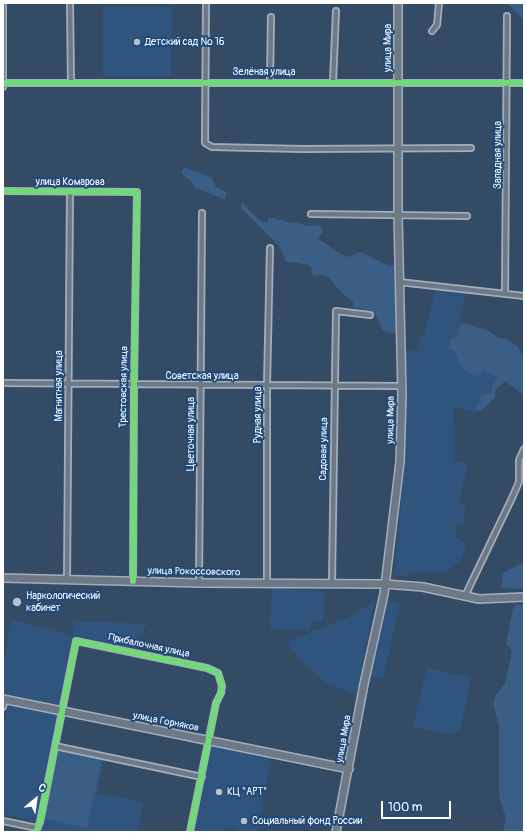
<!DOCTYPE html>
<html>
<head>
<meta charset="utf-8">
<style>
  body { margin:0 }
  #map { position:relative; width:527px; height:835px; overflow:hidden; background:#344b65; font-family:Pangolin,sans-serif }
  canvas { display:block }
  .frame { position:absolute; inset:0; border:4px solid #fff; pointer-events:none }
  .north { position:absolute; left:16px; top:779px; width:40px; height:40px; -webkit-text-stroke:3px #1f4a7a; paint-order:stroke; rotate:29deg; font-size:11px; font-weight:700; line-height:16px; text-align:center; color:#fff }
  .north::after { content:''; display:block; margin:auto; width:14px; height:18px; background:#fff; clip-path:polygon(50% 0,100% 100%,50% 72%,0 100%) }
  .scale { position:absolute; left:381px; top:801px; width:70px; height:18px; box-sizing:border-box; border:2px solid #fff; border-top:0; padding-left:5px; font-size:12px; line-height:14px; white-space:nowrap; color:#fff; -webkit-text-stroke:3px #1f4a7a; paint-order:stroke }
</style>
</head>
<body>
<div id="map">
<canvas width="527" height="835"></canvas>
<div class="frame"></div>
<div class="north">С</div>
<div class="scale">100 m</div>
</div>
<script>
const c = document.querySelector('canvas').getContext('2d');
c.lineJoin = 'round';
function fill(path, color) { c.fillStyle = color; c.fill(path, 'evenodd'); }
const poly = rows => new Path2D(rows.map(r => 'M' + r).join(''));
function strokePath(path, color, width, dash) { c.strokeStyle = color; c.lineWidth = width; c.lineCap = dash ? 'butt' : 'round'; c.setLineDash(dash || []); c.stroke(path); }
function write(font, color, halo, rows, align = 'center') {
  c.font = font + ' Pangolin,sans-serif'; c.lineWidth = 4; c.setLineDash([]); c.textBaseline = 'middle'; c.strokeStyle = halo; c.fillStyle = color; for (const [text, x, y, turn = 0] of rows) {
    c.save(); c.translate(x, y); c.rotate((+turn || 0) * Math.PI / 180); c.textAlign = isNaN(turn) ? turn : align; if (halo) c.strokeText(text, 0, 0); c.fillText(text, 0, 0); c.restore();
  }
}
fill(poly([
  [103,7,172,7,171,77,103,77],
  [436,288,465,292,457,337,449,349,453,350,458,359,476,377,483,371,498,377,490,393,474,413,455,406,453,413,455,445,454,461,468,463,460,498,460,504,466,507,463,525,456,525,456,537,463,542,466,548,458,563,455,563,450,569,442,572,421,571,407,573,407,576,394,575,405,464,404,350,417,351,421,334,424,335],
  [272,588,325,591,323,622,311,621,309,631,270,629],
  [386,600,400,603,383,679,369,676],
  [374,602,356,695,323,681,301,661,287,642,351,616],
  [11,620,49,628,73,637,74,621,147,624,140,634,136,651,73,638,60,705,3,693,3,668],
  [427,668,471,677,461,727,453,735,413,727],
  [8,705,58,715,36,821,3,814,3,729],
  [211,744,272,755,257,832,237,832,235,829,225,827,223,832,193,832],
  [58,749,104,759,97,793,143,802,138,832,41,832]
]), '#2f557f');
fill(poly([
  [507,3,523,3,522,10,524,12,524,20],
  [184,167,211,177,216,187,227,192,225,200,195,187,190,180,185,177,182,173],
  [242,202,259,220,268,223,268,219,273,218,292,223,300,223,305,226,317,225,322,228,322,233,318,238,337,252,348,257,361,252,388,266,394,265,396,332,392,334,383,330,374,312,353,307,353,302,343,294,328,277,320,274,314,276,311,272,312,268,309,265,284,261,285,258,279,246,241,208],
  [464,323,489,331,499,338,507,339,519,348,521,355,524,355,524,395,505,381,495,390,495,397,481,411,475,410,482,395,490,393,497,377,483,371,477,377,463,370,453,350,449,349,450,339,457,337,460,324],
  [524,562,524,589,501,588,503,573],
  [517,604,524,605,524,832,503,832,506,818,499,797,499,726,493,704,495,696,505,684,512,651,506,644,513,608],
  [58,749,102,759,87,828,42,818]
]), '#3b5e86');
const street = poly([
  [70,3,71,83],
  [206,3,205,143,212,147,303,149,471,148],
  [432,31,437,25,439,3],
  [270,82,271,17],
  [333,82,336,11],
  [3,83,524,83],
  [3,87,3,3],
  [3,191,137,192,134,385,133,581],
  [311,214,467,216],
  [399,282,524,296],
  [505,294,507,16],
  [3,383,401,386],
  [67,580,70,192],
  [199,583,202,213],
  [267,583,267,385,270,248],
  [332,583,336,311,370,315],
  [465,596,512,498,519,482,519,460,524,449],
  [3,707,5,699],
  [55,746,202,777],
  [3,821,37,828],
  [36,832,40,822,76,641,207,668,218,673,222,686,221,693,216,703,190,832]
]);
const secondary = poly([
  [3,578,199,583,385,584,423,587,479,599,524,597],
  [3,699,349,769],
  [336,832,364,684,384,594,400,462,402,395,398,215,398,3]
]);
strokePath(street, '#a4aeba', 8);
strokePath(secondary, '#a4aeba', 10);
strokePath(street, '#6d7986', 4.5);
strokePath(secondary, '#6d7986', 7);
strokePath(poly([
  [3,83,524,83],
  [3,191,137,192,134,385,133,581],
  [36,832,40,822,76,641,207,668,218,673,222,686,221,693,216,703,190,832]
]), '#71d979', 6);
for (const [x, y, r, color] of [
  [137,42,4,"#b8c0c9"],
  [17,602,5,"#b8c0c9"],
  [219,792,4,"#b8c0c9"],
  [244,821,4,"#b8c0c9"]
]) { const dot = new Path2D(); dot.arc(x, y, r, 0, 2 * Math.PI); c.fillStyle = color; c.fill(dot); strokePath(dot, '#1f4a7a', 1.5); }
write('10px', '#fff', '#1f4a7a', [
  ["Детский сад № 16",145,42],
  ["Наркологический",26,596],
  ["кабинет",26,608],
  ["КЦ \"АРТ\"",227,792],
  ["Социальный фонд России",252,821]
], 'left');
write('10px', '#fff', '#1f4a7a', [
  ["улица Мира",388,48,-90],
  ["Зелёная улица",264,72],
  ["Западная улица",498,155,-90],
  ["улица Комарова",70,182],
  ["Советская улица",202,376],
  ["Магнитная улица",59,386,-90],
  ["Трестовская улица",124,387,-89],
  ["Рудная улица",258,415,-90],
  ["улица Мира",391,420,-89],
  ["Цветочная улица",191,434,-90],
  ["Садовая улица",324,449,-89],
  ["улица Рокоссовского",194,572,1],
  ["Прибалочная улица",149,646,12],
  ["улица Горняков",166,722,11],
  ["улица Мира",344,739,-80]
]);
</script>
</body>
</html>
